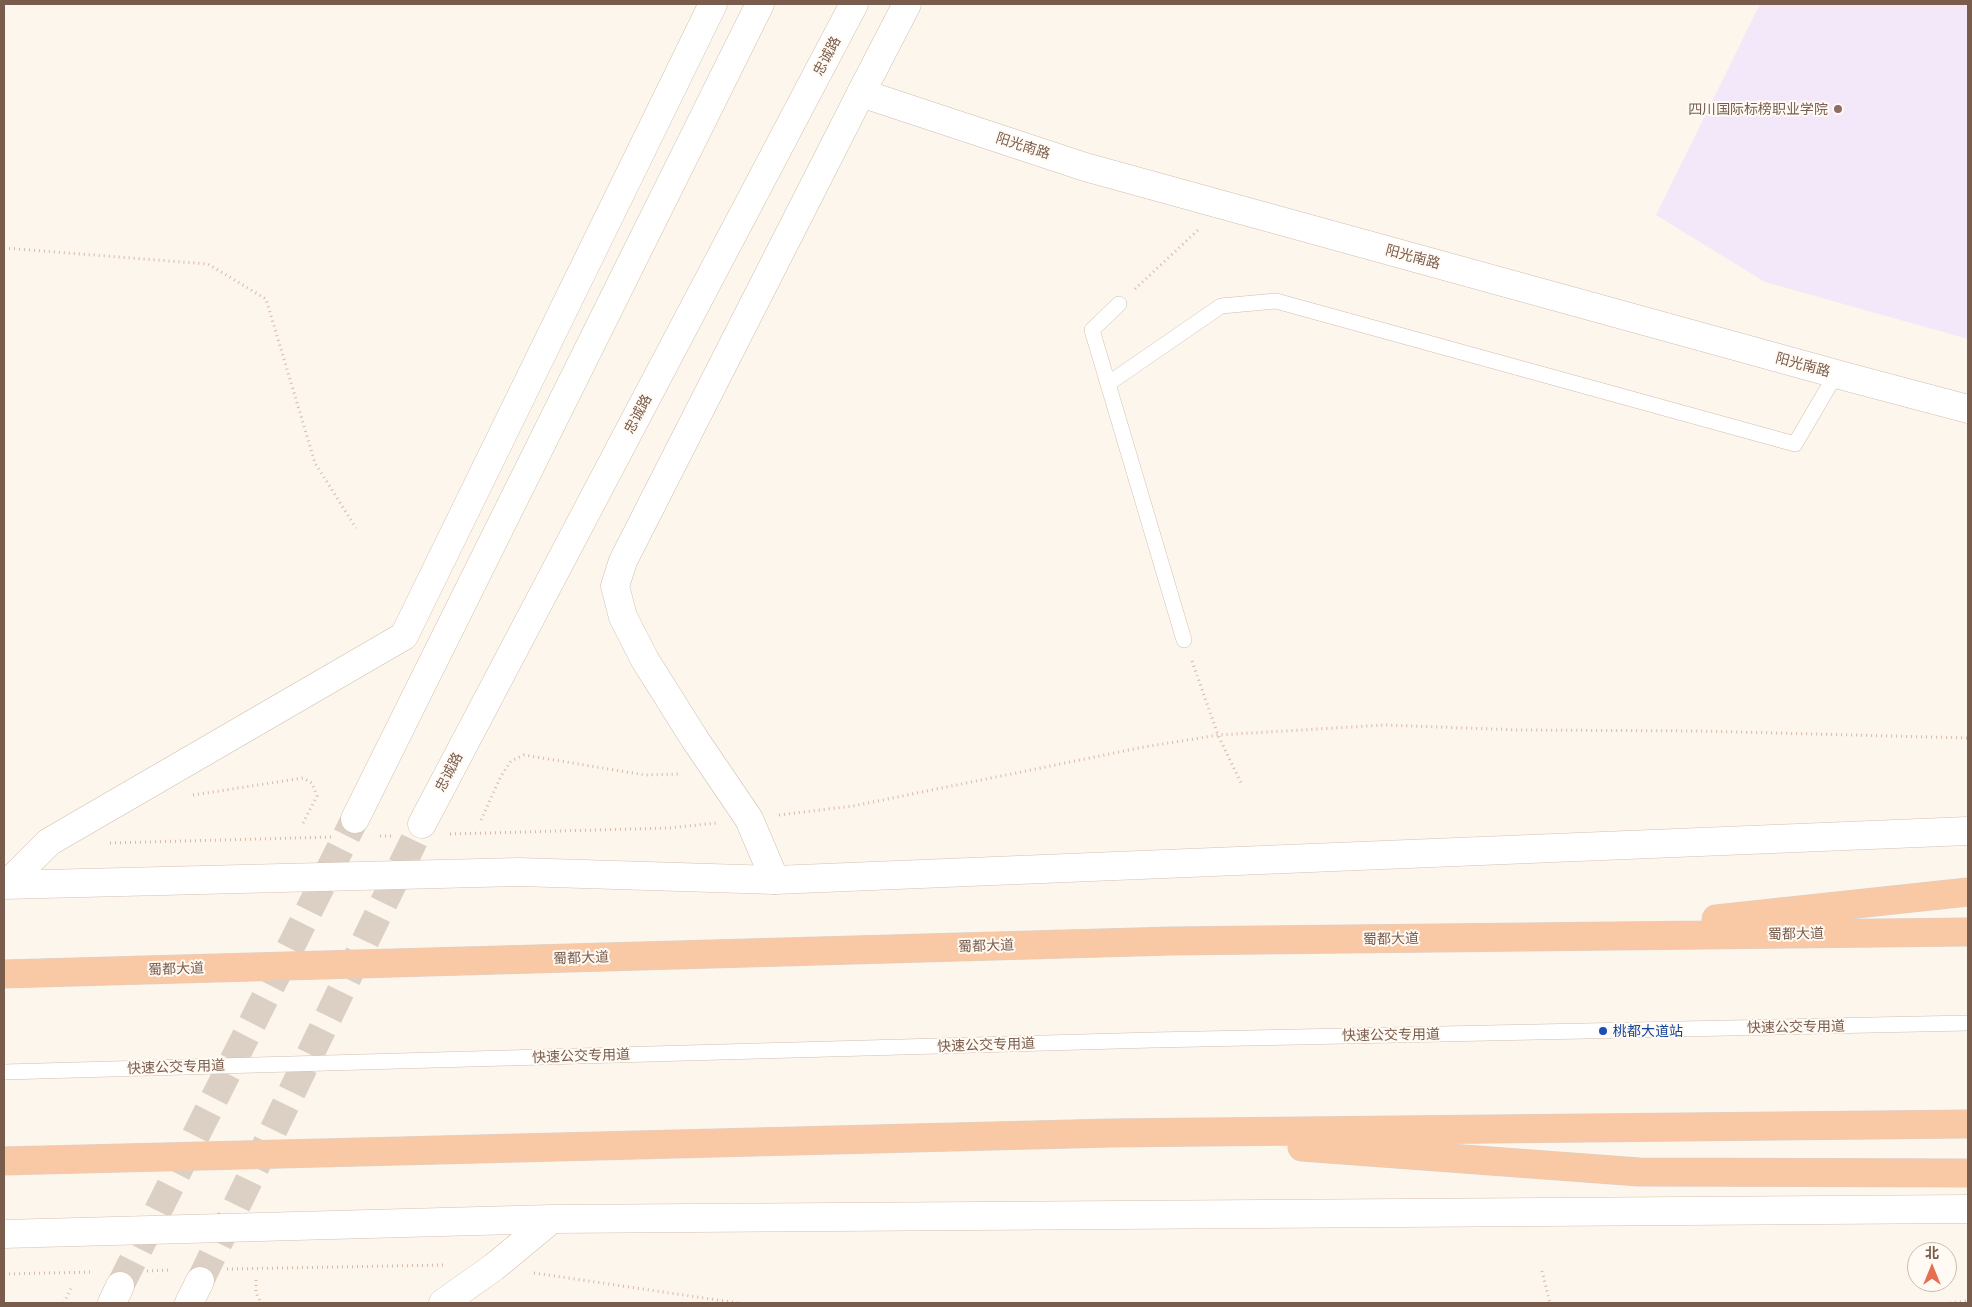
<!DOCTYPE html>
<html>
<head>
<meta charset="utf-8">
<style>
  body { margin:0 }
  #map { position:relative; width:1972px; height:1307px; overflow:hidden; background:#fdf6ec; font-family:Lato,"Noto Sans SC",sans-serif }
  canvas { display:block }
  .frame { position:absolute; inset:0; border:5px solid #7a5c4d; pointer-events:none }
  .north { position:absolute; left:1907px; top:1242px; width:50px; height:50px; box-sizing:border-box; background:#fffaf3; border:1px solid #cabbb1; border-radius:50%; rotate:0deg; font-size:14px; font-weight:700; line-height:20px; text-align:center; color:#7a5c4d }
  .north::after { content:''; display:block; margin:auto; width:18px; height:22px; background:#e76f51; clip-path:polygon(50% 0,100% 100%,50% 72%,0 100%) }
</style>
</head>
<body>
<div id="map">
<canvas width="1972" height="1307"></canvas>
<div class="frame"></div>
<div class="north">北</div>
</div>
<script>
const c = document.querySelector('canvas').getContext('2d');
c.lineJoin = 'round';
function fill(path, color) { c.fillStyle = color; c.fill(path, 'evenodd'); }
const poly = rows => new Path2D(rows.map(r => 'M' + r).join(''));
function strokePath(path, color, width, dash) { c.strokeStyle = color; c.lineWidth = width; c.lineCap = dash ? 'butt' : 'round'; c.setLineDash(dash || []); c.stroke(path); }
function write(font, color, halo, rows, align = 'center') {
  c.font = font + ' Lato,"Noto Sans SC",sans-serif'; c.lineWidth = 4; c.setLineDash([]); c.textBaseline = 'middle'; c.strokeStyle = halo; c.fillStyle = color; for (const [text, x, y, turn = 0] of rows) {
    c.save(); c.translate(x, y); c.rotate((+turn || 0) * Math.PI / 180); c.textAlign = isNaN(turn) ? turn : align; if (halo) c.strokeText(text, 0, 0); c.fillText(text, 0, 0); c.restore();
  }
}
fill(poly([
  [1760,4,1968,4,1968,339,1765,282,1656,215]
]), '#f3e8fa');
strokePath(poly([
  [200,1281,422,824],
  [120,1286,355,819]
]), '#dcd0c4', 28, [28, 14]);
const service = poly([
  [1119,304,1092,330,1184,640],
  [1109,383,1221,306,1276,301,1795,444,1836,374],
  [4,1072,1153,1040,1968,1023]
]);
const minor = poly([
  [861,93,907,4]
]);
const tertiary = poly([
  [775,880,749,819,694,738,645,660,623,617,615,586,623,561,861,93,1085,167,1851,378,1968,409],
  [7,884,49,842,404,636,713,4]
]);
const secondary = poly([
  [355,819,760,4],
  [422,824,854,4],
  [4,885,519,872,775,880,1968,831],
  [4,1234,552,1219,1968,1209],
  [112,1303,120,1286],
  [189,1303,200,1281],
  [443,1303,494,1267,552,1219]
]);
const trunk = poly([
  [1716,919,1968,892],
  [4,974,1172,941,1968,932],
  [1302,1147,1639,1172,1968,1173],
  [4,1161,1111,1133,1968,1124]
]);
strokePath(service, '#d1beb0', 16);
strokePath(minor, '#d1beb0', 29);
strokePath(tertiary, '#d1beb0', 29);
strokePath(secondary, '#d6c0b0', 29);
strokePath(trunk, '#dad1cd', 29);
strokePath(poly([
  [4,248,208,264,266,299,315,463,356,528],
  [1135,289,1198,230],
  [1192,661,1218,735,1241,783],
  [193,795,303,778,312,783,317,796,303,823],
  [779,815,853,806,1144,747,1218,735,1385,725,1519,730,1700,731,1968,738],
  [481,820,501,776,511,761,524,755,645,775,681,774],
  [450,834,669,828,716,823],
  [380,836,394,836],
  [110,843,332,837],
  [227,1269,443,1265],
  [147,1271,171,1270],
  [1542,1271,1550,1303],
  [534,1273,738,1303],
  [4,1274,93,1272],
  [256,1280,256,1293,261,1303],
  [64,1303,72,1286],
  [1950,1303,1968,1301]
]), '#d9b8a5', 3, [1, 4]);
strokePath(service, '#fff', 15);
strokePath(minor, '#fff', 28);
strokePath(tertiary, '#fff', 28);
strokePath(secondary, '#fff', 28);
strokePath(trunk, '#f9c8a4', 28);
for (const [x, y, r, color] of [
  [1838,109,5,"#8d6e63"],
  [1603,1031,5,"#1a4fb4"]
]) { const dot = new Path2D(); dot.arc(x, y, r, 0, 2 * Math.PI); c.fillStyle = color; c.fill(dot); strokePath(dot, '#fffaf3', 2); }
write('14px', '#7a5c4d', '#fffaf3', [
  ["忠诚路",827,56,-62],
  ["阳光南路",1023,146,18],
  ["阳光南路",1413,257,15],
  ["阳光南路",1803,365,15],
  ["忠诚路",638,414,-62],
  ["忠诚路",449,772,-62],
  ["蜀都大道",1796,934,-1],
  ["蜀都大道",1391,939,-1],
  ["蜀都大道",986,946,-2],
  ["蜀都大道",581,958,-2],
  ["蜀都大道",176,969,-2],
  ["快速公交专用道",1796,1027,-1],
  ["快速公交专用道",1391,1035,-1],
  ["快速公交专用道",986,1045,-2],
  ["快速公交专用道",581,1056,-2],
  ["快速公交专用道",176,1067,-2]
]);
write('14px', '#785e54', '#fffaf3', [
  ["四川国际标榜职业学院",1828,109]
], 'right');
write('14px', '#164399', '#fffaf3', [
  ["桃都大道站",1613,1031]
], 'left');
</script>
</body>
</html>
